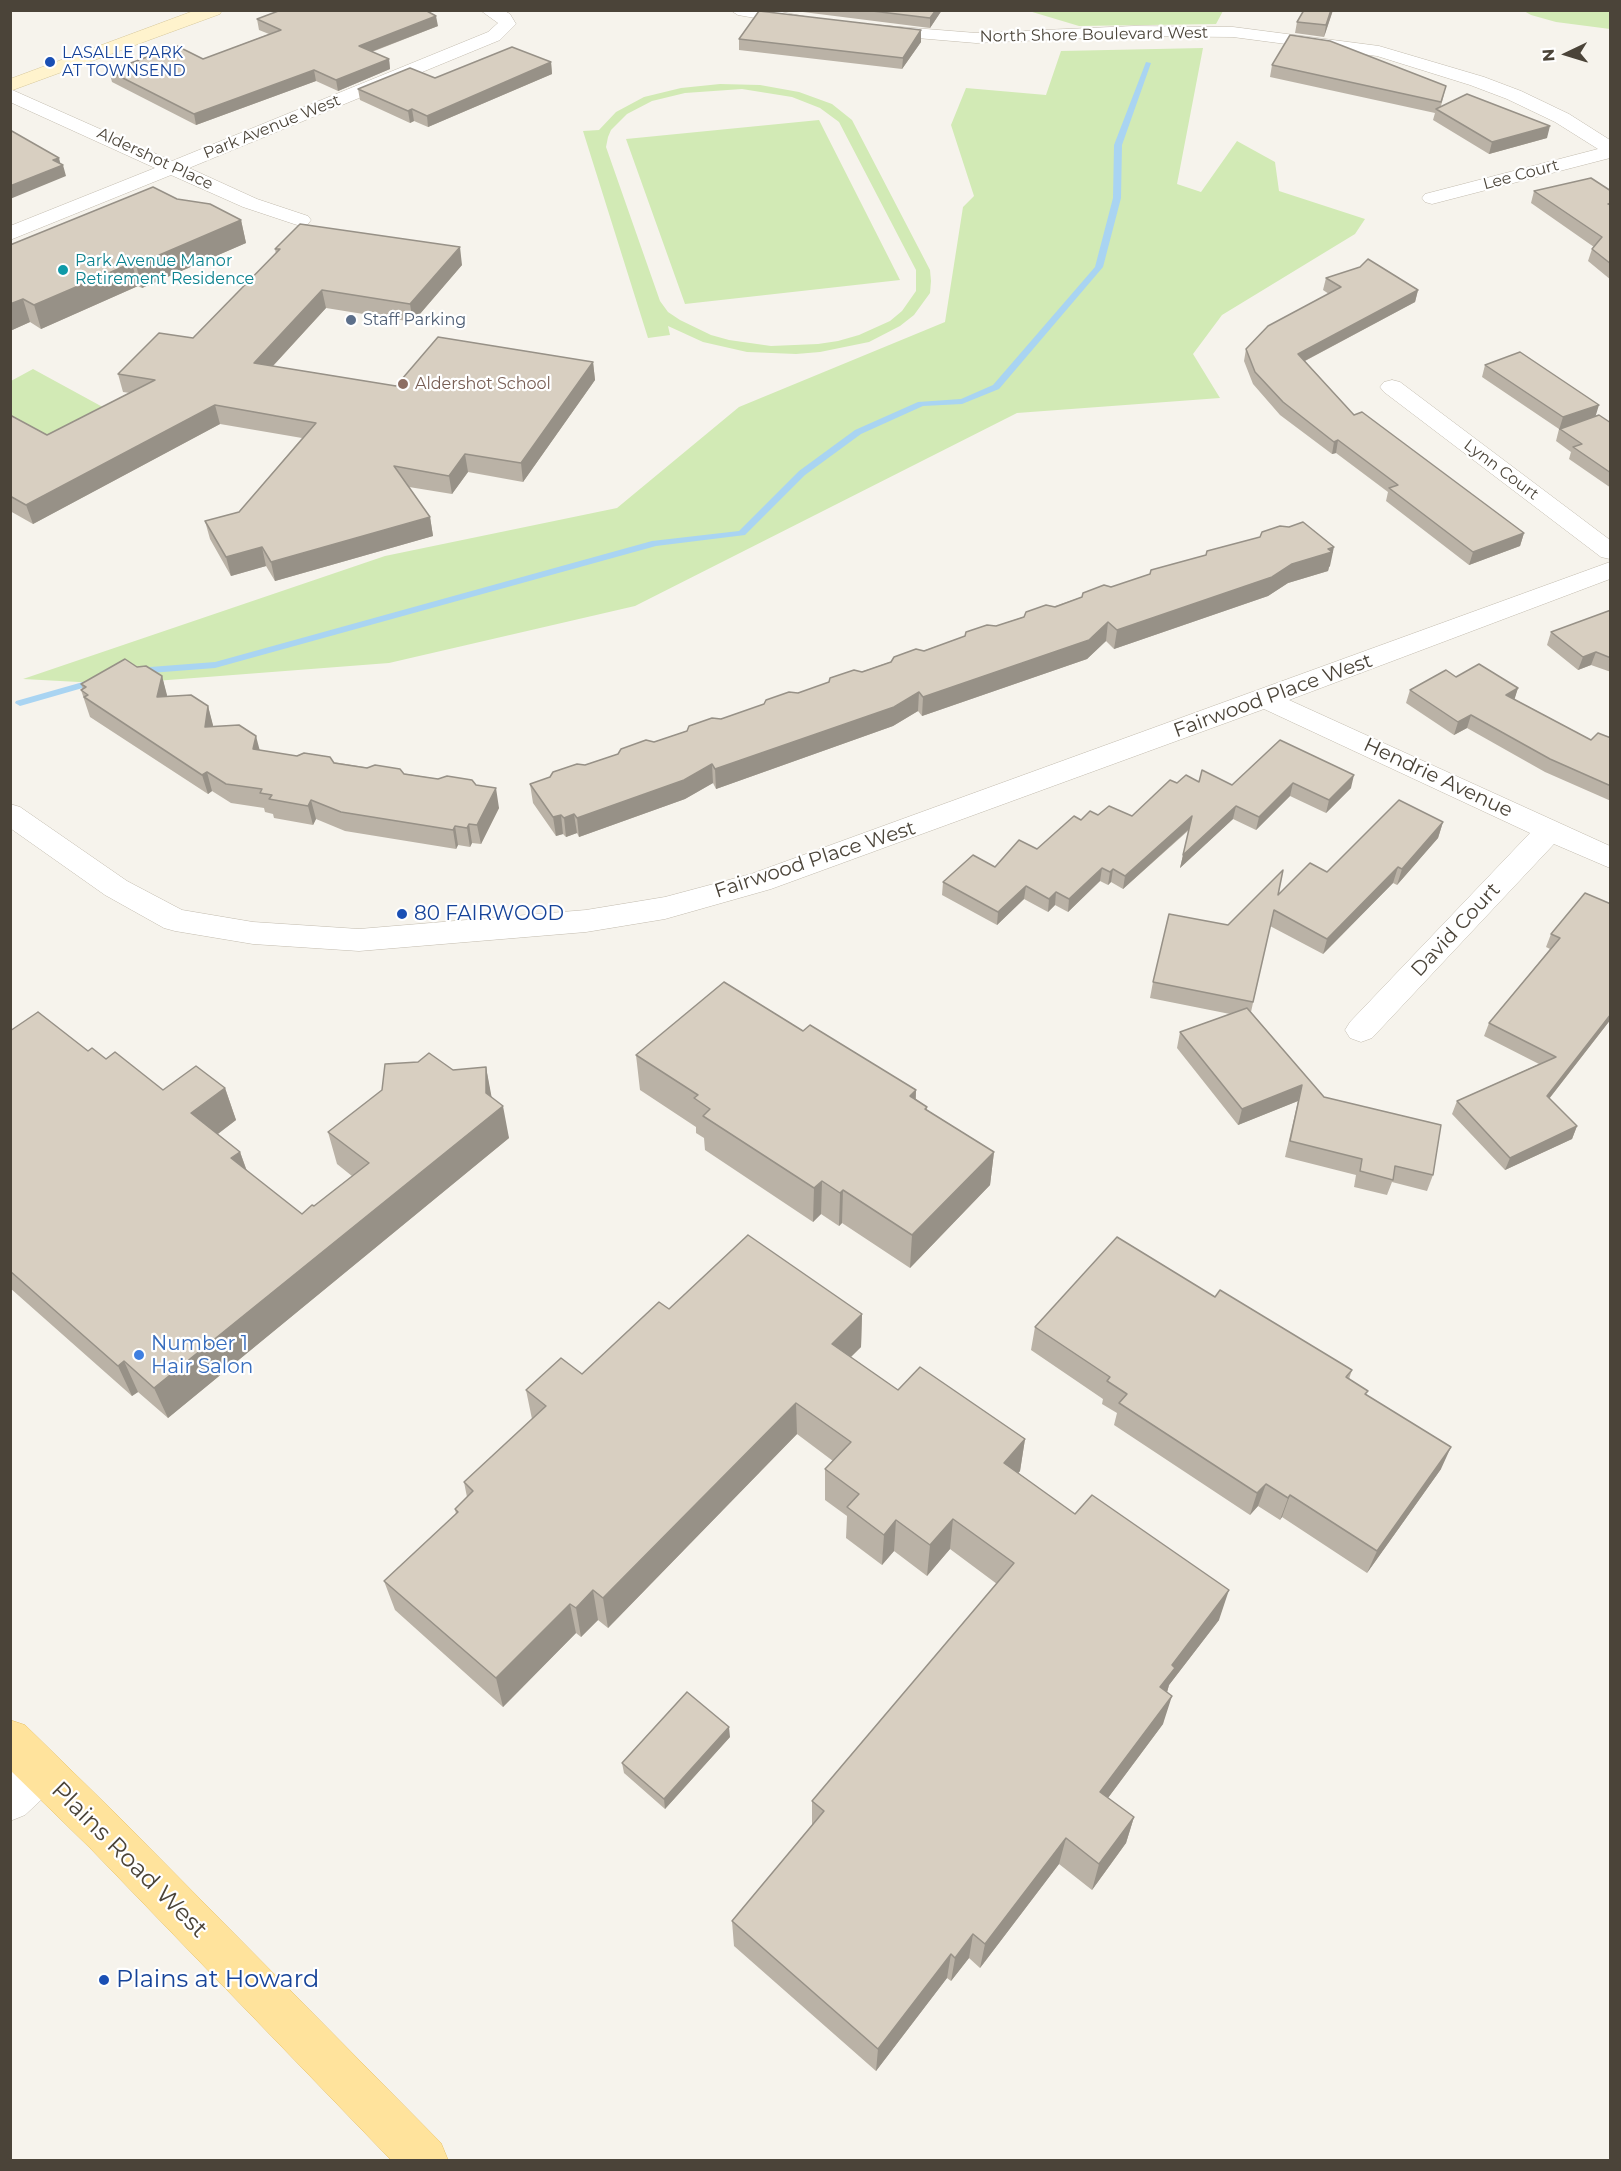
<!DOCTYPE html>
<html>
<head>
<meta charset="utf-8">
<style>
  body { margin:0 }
  #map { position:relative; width:1621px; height:2171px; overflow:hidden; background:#f6f3ec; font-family:Montserrat,sans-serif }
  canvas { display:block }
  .frame { position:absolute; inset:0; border:12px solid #4b4439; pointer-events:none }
  .north { position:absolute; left:1537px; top:24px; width:60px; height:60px; -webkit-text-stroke:4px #fff; paint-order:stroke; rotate:266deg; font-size:16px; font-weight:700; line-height:24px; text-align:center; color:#4b4439 }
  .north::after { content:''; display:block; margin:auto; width:21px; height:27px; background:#4b4439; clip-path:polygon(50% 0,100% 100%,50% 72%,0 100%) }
</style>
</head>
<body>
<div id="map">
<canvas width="1621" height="2171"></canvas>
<div class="frame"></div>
<div class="north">N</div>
</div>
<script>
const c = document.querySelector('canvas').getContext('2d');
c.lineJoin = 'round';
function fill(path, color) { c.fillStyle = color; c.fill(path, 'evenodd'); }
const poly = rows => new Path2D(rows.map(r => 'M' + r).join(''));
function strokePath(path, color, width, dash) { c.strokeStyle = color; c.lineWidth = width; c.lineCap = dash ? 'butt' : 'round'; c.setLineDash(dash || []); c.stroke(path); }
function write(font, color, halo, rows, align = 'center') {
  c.font = font + ' Montserrat,sans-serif'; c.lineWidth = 4.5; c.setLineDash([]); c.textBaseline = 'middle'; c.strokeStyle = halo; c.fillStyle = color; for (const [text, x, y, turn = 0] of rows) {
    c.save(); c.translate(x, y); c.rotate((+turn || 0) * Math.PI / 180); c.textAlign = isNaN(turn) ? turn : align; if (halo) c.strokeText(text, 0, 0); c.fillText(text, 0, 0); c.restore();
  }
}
fill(poly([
  [1029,11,1223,10,1223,11,1216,24,1079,26],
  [1524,11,1610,11,1610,29,1556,22,1531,15],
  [1203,48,1177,184,1201,192,1237,141,1275,162,1279,191,1365,219,1355,234,1222,315,1193,354,1220,398,1017,413,635,606,389,663,116,684,23,679,385,556,617,508,739,407,945,322,963,207,974,196,951,125,966,88,1046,95,1061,51],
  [720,84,760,85,799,92,832,104,852,120,930,270,931,281,930,293,914,315,900,326,869,342,820,352,796,354,747,352,703,342,668,326,670,335,648,338,583,131,599,130,616,112,644,97,681,88],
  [742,89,792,97,820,108,839,122,916,270,916,291,902,311,890,321,859,335,838,341,818,344,771,346,729,340,711,335,680,320,668,312,660,301,606,147,608,137,611,130,627,114,652,101,685,93],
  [819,120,900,280,685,304,626,139],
  [33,369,121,417,52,452,11,429,11,381]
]), '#d2eab5');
fill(poly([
  [1146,62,1151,63,1122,145,1121,198,1103,267,999,389,962,404,923,406,861,434,805,475,745,535,656,546,215,668,137,674,132,671,137,668,215,662,652,541,739,531,799,471,855,430,918,402,961,399,993,385,1095,267,1113,198,1114,145,1146,62],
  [97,678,102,681,100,683,20,706,15,703,16,701,97,678]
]), '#a9d4f2');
const minor = poly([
  [480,10,503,10,510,14,516,24,500,40,189,168,257,199,308,216,311,220,308,224,301,226,294,224,243,207,171,175,10,240,10,226,155,168,10,102,10,89,172,161,488,32,498,23,480,10],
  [730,10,771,10,807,17,810,21,807,25,801,26,738,15,730,10],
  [876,25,976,33,1134,26,1233,27,1379,46,1484,77,1521,91,1569,114,1610,140,1610,158,1432,204,1425,202,1422,198,1425,194,1598,149,1555,122,1507,99,1470,85,1377,56,1233,37,1134,36,976,43,870,34,867,30,870,26,876,25],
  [1392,380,1400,382,1610,540,1610,559,1601,557,1384,392,1380,387,1384,382,1392,380],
  [1610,562,1610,579,1289,700,1610,846,1610,868,1554,844,1372,1038,1361,1042,1350,1038,1345,1030,1350,1022,1530,833,1264,709,771,889,665,919,586,932,359,951,253,944,175,931,164,928,105,895,10,828,10,804,20,807,127,881,182,910,253,922,359,929,586,910,665,897,751,874,1610,562]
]);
const tertiary = poly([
  [41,1750,56,1756,62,1771,56,1786,25,1815,10,1821,10,1770,26,1756,41,1750]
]);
const secondary = poly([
  [196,10,222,10,220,14,10,91,10,79,196,10]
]);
const primary = poly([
  [10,1720,25,1725,120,1818,441,2143,448,2160,391,2160,90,1848,10,1770,10,1720]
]);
strokePath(minor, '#c2bbae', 1);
strokePath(tertiary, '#c2bbae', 1);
strokePath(secondary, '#d6c79b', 1);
strokePath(primary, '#e6c16a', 1);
fill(minor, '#fff');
fill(tertiary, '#fff');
fill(secondary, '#fff3cd');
fill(primary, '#ffe39c');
fill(poly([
  [787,10,942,10,930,28],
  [1333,10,1324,37,1295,33,1297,22],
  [257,19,438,26,372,52,389,59,390,69,338,91,316,81,196,125,112,82,109,71,203,59,269,34,259,30],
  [921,30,921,42,902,69,739,50,739,39],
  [551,62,552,74,428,127,414,121,410,123,360,100,358,89],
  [1272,65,1446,86,1441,106,1547,138,1489,154,1433,120,1435,113,1270,77],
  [1534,191,1611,191,1611,280,1588,261,1592,249,1594,247,1531,203],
  [177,199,241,220,246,243,142,288,138,286,41,329,30,322,10,331,10,245],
  [275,249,462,265,413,322,326,308,273,366,396,386,593,362,595,380,523,482,468,472,452,494,409,487,430,517,433,536,275,581,266,566,231,576,210,539,205,521,239,512,302,438,220,424,33,524,10,511,10,415,47,435,130,393,123,392,118,374,193,338,276,254],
  [1326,278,1418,290,1415,302,1305,361,1354,415,1524,533,1520,546,1469,565,1386,501,1388,492,1336,453,1332,454,1280,415,1253,384,1244,361,1246,349,1329,294,1323,290],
  [1485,365,1611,423,1611,488,1569,459,1571,452,1556,441,1559,429,1482,377],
  [1330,566,1329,567,1328,571,1288,583,1268,596,1114,649,1106,641,1087,659,922,716,918,711,893,726,716,789,713,783,685,799,579,837,577,833,566,837,563,834,556,836,533,803,530,784,1111,587],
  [1611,610,1611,672,1591,665,1578,670,1547,645,1551,632],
  [137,667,162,676,167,697,208,706,213,727,259,750,476,785,499,808,481,844,472,843,470,847,458,845,456,849,345,831,316,819,313,825,274,818,273,814,265,812,264,808,231,803,212,791,208,794,90,717,81,690,83,689,81,684],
  [1456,677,1518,688,1514,699,1591,740,1611,738,1611,801,1545,772,1467,728,1454,735,1406,703,1410,690],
  [1280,740,1351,788,1326,813,1290,796,1256,830,1233,819,1180,868,1189,830,1123,889,1111,882,1108,885,1100,881,1068,912,1055,905,1048,912,1024,899,997,925,942,895,943,882,995,867,1037,849,1081,820,1098,815,1132,816,1177,783,1199,782,1232,785],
  [1443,822,1438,838,1397,885,1393,883,1323,954,1270,926,1251,1012,1324,1097,1433,1175,1427,1191,1392,1182,1387,1195,1354,1187,1356,1175,1285,1157,1298,1101,1238,1125,1177,1048,1180,1032,1230,1014,1150,998,1153,982,1228,925,1278,895,1327,872],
  [1611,904,1611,1019,1549,1099,1577,1126,1572,1139,1505,1170,1452,1114,1457,1101,1539,1064,1484,1036,1489,1023,1550,949,1546,947,1551,934],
  [10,1031,88,1051,106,1059,163,1090,225,1088,236,1120,218,1134,240,1152,247,1171,302,1214,314,1206,352,1176,337,1164,328,1132,453,1070,486,1067,491,1098,509,1138,168,1418,138,1392,132,1396,10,1288],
  [803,1031,916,1090,916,1099,927,1107,927,1110,994,1152,990,1185,910,1268,842,1223,839,1226,821,1214,813,1222,705,1150,704,1138,696,1133,696,1127,640,1090,636,1055],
  [1215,1297,1352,1370,1349,1379,1368,1391,1366,1394,1441,1469,1367,1573,1282,1517,1280,1520,1258,1506,1250,1515,1114,1425,1117,1413,1102,1404,1103,1399,1031,1350,1035,1327],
  [669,1309,862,1314,861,1347,851,1357,898,1390,1025,1439,1020,1471,1018,1473,1219,1620,1169,1685,1167,1692,1163,1724,1108,1798,1134,1817,1126,1843,1092,1890,1059,1864,980,1968,969,1958,951,1981,947,1978,876,2071,734,1946,732,1921,812,1825,812,1801,997,1584,950,1549,927,1576,894,1551,882,1565,846,1538,847,1516,825,1500,825,1469,833,1461,797,1434,608,1628,598,1620,581,1637,576,1633,503,1707,395,1610,384,1581,456,1514,455,1509,467,1497,464,1482,532,1419,526,1390,582,1374],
  [730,1737,665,1809,624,1773,622,1763]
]), '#bab2a6');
fill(poly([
  [936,10,942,10,930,28,930,18],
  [1331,10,1333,10,1324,37,1326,25],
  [436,16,438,26,360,56,359,46],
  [921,30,921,42,902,69,903,58],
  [389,59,390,69,338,91,336,80],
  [551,62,552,74,428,127,427,116],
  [314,70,316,81,196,125,194,114],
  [412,109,414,121,410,123,408,111],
  [1550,126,1547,138,1489,154,1492,142],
  [59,158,61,166,63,165,66,176,10,199,10,186,53,160],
  [241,220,246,243,142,288,136,265],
  [460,247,462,265,413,322,410,304],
  [132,263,138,286,41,329,34,305],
  [322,290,326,308,259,381,254,363],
  [1418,290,1415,302,1295,366,1298,354],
  [23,299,30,322,10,331,10,304],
  [593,362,595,380,523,482,521,463],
  [215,405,220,424,33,524,26,505],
  [1599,405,1595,418,1559,430,1563,417],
  [1338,440,1336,453,1332,454,1334,442],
  [465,454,468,472,452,494,449,476],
  [430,517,433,536,275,581,271,562],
  [1524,533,1520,546,1469,565,1473,552],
  [262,547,266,566,231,576,226,557],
  [1334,547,1330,566,1329,567,1328,571,1288,583,1268,596,1114,649,1117,630],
  [1108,622,1106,641,1087,659,922,716,923,697],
  [1596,652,1591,665,1578,670,1583,657],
  [162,676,167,695,163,716,157,697],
  [1518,688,1514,701,1506,695],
  [919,692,918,711,893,726,716,789,715,769],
  [208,706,213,725,211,746,205,727],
  [1471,715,1467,728,1454,735,1458,722],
  [256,736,261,755,253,749],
  [712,764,713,783,685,799,579,837,577,818],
  [207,772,212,791,208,794,202,775],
  [1354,775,1351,788,1326,813,1329,800],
  [1293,783,1290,796,1256,830,1259,817],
  [496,788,499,808,481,844,477,825],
  [311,800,316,819,313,825,308,806],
  [1236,806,1233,819,1180,868,1183,855],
  [574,814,577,833,566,837,564,818],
  [561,815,563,834,556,836,553,817],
  [1192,816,1189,829,1123,889,1125,876],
  [1443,822,1438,838,1397,885,1402,869],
  [469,824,472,843,470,847,467,828],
  [455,826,458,845,456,849,453,830],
  [1398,867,1393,883,1323,954,1327,939],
  [1102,868,1100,881,1068,912,1069,899],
  [1113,869,1111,882,1108,885,1110,872],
  [1026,886,1024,899,997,925,998,912],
  [1056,892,1055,905,1048,912,1049,899],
  [1611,1014,1611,1019,1541,1109,1547,1096],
  [486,1067,492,1099,503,1106,509,1138,168,1418,154,1388,486,1093],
  [1302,1085,1298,1101,1238,1125,1242,1109],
  [225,1088,236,1120,203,1145,191,1113],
  [916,1090,914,1124,910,1096],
  [1577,1126,1572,1139,1505,1170,1510,1158],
  [240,1152,251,1183,231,1158],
  [994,1152,990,1185,910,1268,912,1235],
  [822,1181,821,1214,813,1222,814,1188],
  [843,1190,842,1223,839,1226,840,1193],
  [862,1314,861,1347,831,1376,832,1344],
  [124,1361,138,1392,132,1396,118,1366],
  [796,1403,797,1434,608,1628,603,1598],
  [1025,1439,1020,1471,999,1495,1004,1463],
  [1451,1447,1441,1469,1367,1573,1377,1551],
  [1266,1484,1258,1506,1250,1515,1257,1493],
  [1290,1495,1282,1517,1280,1520,1288,1498],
  [953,1519,950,1549,927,1576,930,1545],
  [896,1520,894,1551,882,1565,884,1535],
  [593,1590,598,1620,581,1637,576,1608],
  [1229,1590,1219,1620,1169,1685,1166,1696,1160,1687,1172,1665],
  [570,1604,576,1633,503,1707,496,1678],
  [1172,1696,1163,1724,1093,1818,1100,1792],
  [729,1727,730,1737,665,1809,664,1799],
  [1134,1817,1126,1843,1092,1890,1099,1864],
  [1066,1838,1059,1864,980,1968,985,1944],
  [973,1934,969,1958,951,1981,955,1958],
  [951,1954,947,1978,876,2071,878,2049]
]), '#979187');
const building = poly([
  [281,10,425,10,436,16,359,46,389,59,336,80,314,70,194,114,109,71,177,46,203,59,281,30,257,19,281,10],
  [864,10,936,10,930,18,864,10],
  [1304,10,1331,10,1326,25,1297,22,1304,10],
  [759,11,921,30,903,58,739,39,759,11],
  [1290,35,1330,41,1446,86,1441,102,1272,65,1290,35],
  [512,47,551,62,427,116,412,109,408,111,358,89,410,68,435,78,512,47],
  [1467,94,1550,126,1492,142,1436,109,1467,94],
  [10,130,59,158,53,160,63,165,10,186,10,130],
  [1591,178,1611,191,1611,203,1608,204,1611,205,1611,264,1592,249,1602,237,1534,191,1591,178],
  [153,187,177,199,210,204,241,220,136,265,132,263,34,305,23,299,10,304,10,245,153,187],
  [300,224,460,247,410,304,322,290,254,363,396,386,438,337,593,362,521,463,465,454,449,476,394,466,430,517,271,562,262,547,226,557,205,521,239,512,316,423,215,405,26,505,10,496,10,415,47,435,155,380,118,374,159,333,193,338,280,249,275,249,300,224],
  [1368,259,1418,290,1298,354,1354,415,1362,412,1524,533,1473,552,1389,488,1398,485,1338,440,1334,442,1283,402,1255,372,1246,349,1268,326,1341,287,1326,278,1360,267,1368,259],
  [1520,352,1599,405,1563,417,1485,365,1520,352],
  [1599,415,1611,423,1611,473,1573,447,1582,444,1560,429,1599,415],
  [1303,522,1334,547,1328,549,1332,552,1292,564,1272,577,1117,630,1108,622,1089,640,923,697,919,692,894,707,715,769,712,764,684,780,577,818,574,814,564,818,561,815,553,817,530,784,550,777,553,772,577,764,585,765,618,754,621,749,646,740,654,742,687,731,689,726,712,718,721,719,764,704,766,700,789,692,798,693,829,682,830,678,854,670,862,672,891,662,894,657,916,649,924,651,965,636,966,632,987,625,996,626,1024,617,1026,612,1046,605,1055,607,1082,597,1083,593,1104,585,1111,587,1150,574,1151,570,1206,555,1207,551,1260,537,1262,532,1280,526,1289,527,1303,522],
  [1611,610,1611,658,1596,652,1583,657,1551,632,1611,610],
  [125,659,137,667,146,666,162,676,157,697,191,695,208,706,205,727,239,725,256,736,253,749,297,756,304,753,330,757,334,763,367,768,375,765,400,769,404,774,438,779,447,776,472,780,476,785,496,788,477,825,469,824,467,828,455,826,453,830,341,812,311,800,308,806,269,799,272,795,260,793,262,789,226,784,207,772,202,775,84,697,88,695,81,690,86,687,81,684,125,659],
  [1479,664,1518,688,1506,695,1591,740,1598,733,1611,738,1611,786,1550,759,1471,715,1458,722,1410,690,1446,670,1456,677,1479,664],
  [1280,740,1354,775,1329,800,1293,783,1259,817,1236,806,1183,855,1192,816,1125,876,1113,869,1110,872,1102,868,1069,899,1056,892,1049,899,1026,886,998,912,943,882,973,855,995,867,1019,840,1037,849,1074,816,1081,820,1090,811,1098,815,1109,806,1132,816,1170,780,1177,783,1186,775,1199,782,1202,770,1232,785,1280,740],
  [1399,800,1443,822,1402,869,1398,867,1327,939,1274,910,1253,1002,1153,982,1169,914,1228,925,1283,870,1278,895,1310,863,1327,872,1399,800],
  [1585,893,1611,904,1611,1014,1547,1096,1577,1126,1510,1158,1457,1101,1556,1057,1489,1023,1560,938,1551,934,1585,893],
  [724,982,803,1031,810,1025,916,1090,910,1096,927,1107,925,1109,994,1152,912,1235,843,1190,840,1193,822,1181,814,1188,703,1116,710,1109,694,1098,698,1095,636,1055,724,982],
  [1247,1008,1324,1097,1441,1125,1433,1175,1395,1166,1393,1180,1360,1171,1362,1159,1290,1141,1302,1085,1242,1109,1180,1032,1247,1008],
  [38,1012,88,1051,92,1048,106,1059,115,1052,163,1090,196,1066,225,1088,191,1113,240,1152,231,1158,302,1214,312,1205,314,1206,369,1163,328,1132,382,1090,385,1064,418,1062,429,1053,453,1070,486,1067,486,1093,503,1106,154,1388,124,1361,118,1366,10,1271,10,1031,38,1012],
  [748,1235,862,1314,832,1344,898,1390,920,1367,1025,1439,1004,1463,1075,1514,1092,1495,1229,1590,1172,1665,1175,1668,1160,1687,1172,1696,1100,1792,1134,1817,1099,1864,1066,1838,985,1944,973,1934,955,1958,951,1954,878,2049,732,1921,824,1811,812,1801,1014,1563,953,1519,930,1545,896,1520,884,1535,847,1507,859,1494,825,1469,851,1442,796,1403,603,1598,593,1590,576,1608,570,1604,496,1678,384,1581,458,1512,455,1509,473,1491,464,1482,546,1406,526,1390,561,1358,582,1374,659,1302,669,1309,748,1235],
  [1117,1237,1215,1297,1220,1290,1352,1370,1346,1377,1368,1391,1365,1394,1451,1447,1377,1551,1290,1495,1288,1498,1266,1484,1257,1493,1119,1403,1127,1394,1107,1381,1110,1377,1035,1327,1117,1237],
  [687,1692,729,1727,664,1799,622,1763,687,1692]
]);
fill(building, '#d8cfc1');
strokePath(building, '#979187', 1.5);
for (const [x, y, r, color] of [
  [50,62,6,"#1a4fb4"],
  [63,270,6,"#0f9aa8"],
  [351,320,6,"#5c6f8a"],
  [403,384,6,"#8d6e63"],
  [402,914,6,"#1a4fb4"],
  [139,1355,6,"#3f7fe0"],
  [104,1980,6,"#1a4fb4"]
]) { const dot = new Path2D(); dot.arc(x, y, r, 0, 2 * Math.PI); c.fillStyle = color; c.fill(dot); strokePath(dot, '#fff', 2); }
write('16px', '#4b4439', '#fff', [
  ["North Shore Boulevard West",1094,35,-1],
  ["Park Avenue West",272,127,-22],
  ["Aldershot Place",155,159,25],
  ["Lee Court",1521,175,-15],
  ["Lynn Court",1501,470,37]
]);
write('16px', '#164399', '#fff', [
  ["LASALLE PARK",62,53],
  ["AT TOWNSEND",62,71]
], 'left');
write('16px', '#0d838f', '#fff', [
  ["Park Avenue Manor",75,261],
  ["Retirement Residence",75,279]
], 'left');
write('16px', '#4e5e75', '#fff', [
  ["Staff Parking",363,320]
], 'left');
write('16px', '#785e54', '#fff', [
  ["Aldershot School",415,384]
], 'left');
write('20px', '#4b4439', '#fff', [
  ["Fairwood Place West",1273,696,-20],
  ["Hendrie Avenue",1438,778,25],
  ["Fairwood Place West",815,860,-18],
  ["David Court",1456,930,-47]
]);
write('20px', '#164399', '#fff', [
  ["80 FAIRWOOD",414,914]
], 'left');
write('20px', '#366cbe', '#fff', [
  ["Number 1",151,1344],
  ["Hair Salon",151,1367]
], 'left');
write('24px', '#4b4439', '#fff', [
  ["Plains Road West",129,1860,45]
]);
write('24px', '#164399', '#fff', [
  ["Plains at Howard",116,1980]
], 'left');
</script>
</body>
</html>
